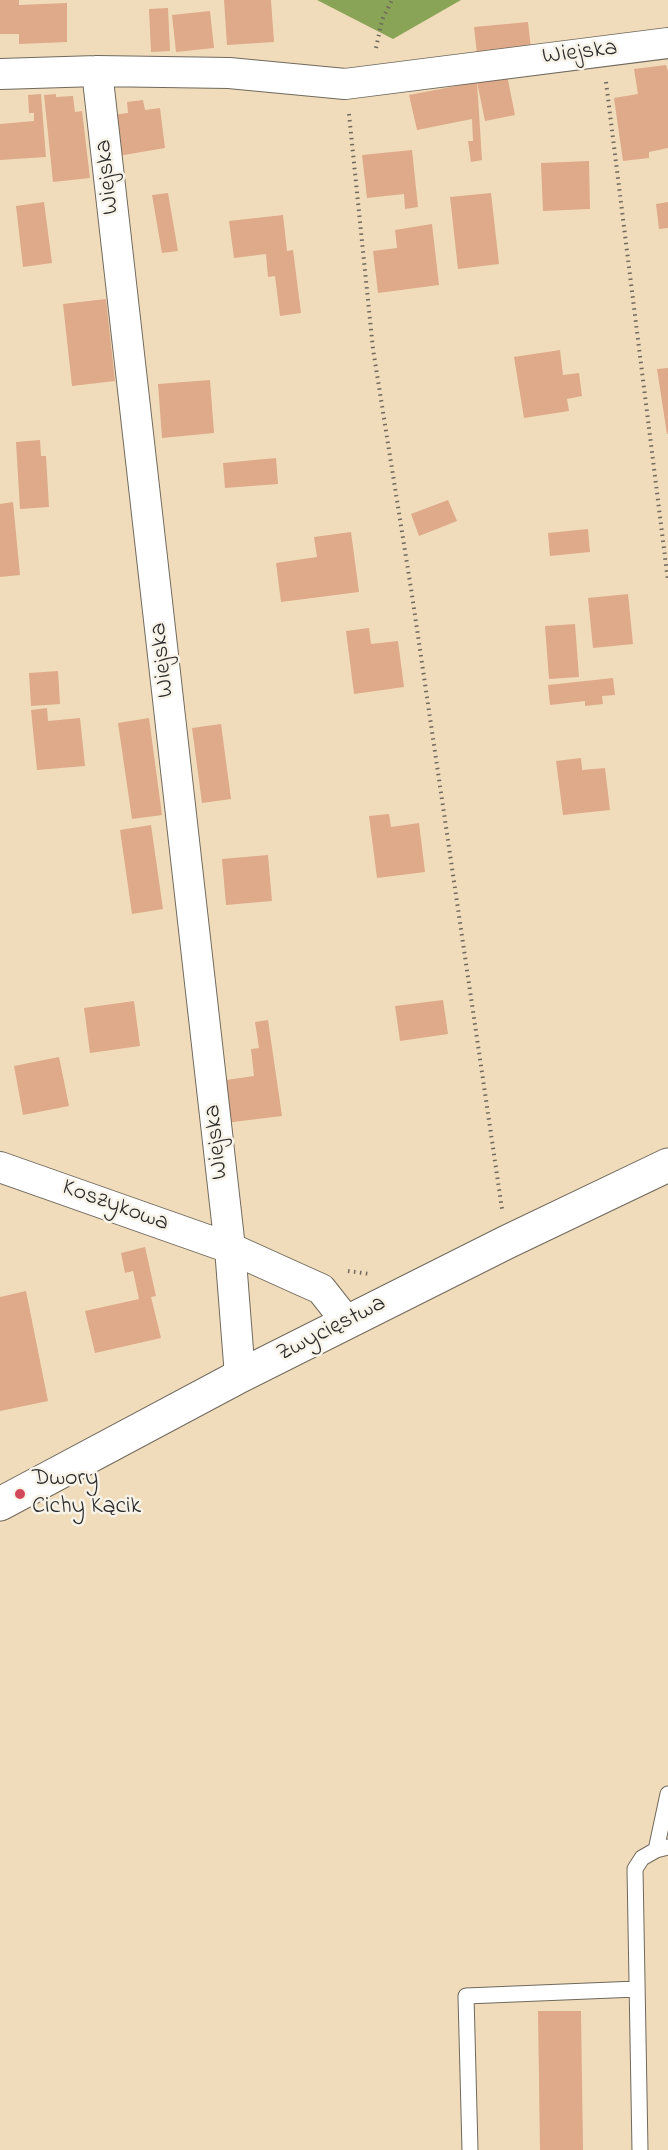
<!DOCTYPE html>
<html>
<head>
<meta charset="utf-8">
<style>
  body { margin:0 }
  canvas { display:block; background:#f0dcbb }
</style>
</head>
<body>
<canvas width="668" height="2150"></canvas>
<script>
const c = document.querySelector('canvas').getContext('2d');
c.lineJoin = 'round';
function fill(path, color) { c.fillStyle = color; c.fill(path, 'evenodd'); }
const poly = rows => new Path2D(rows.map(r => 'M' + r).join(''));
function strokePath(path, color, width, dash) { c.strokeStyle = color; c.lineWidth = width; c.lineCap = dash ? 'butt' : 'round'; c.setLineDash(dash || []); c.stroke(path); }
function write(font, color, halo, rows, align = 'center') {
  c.font = font + ' "Indie Flower",sans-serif'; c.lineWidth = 5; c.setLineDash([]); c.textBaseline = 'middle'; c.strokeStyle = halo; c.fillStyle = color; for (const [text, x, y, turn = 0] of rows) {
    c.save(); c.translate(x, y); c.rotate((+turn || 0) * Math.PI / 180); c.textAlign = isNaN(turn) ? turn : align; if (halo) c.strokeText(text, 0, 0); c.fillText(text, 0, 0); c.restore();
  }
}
fill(poly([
  [317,0,461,0,393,39]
]), '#89a456');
fill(poly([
  [0,0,19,0,19,5,67,3,67,42,19,44,19,34,0,34],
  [224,0,271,0,274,42,227,45],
  [168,8,170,51,151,52,149,9],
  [210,11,214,48,176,52,172,15],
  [528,22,531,49,477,54,474,27],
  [666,65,668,71,668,148,649,152,649,158,623,161,614,98,638,94,634,69],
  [507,75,515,115,485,121,477,82],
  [477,82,482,160,471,162,468,141,473,141,472,119,417,130,409,95],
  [41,94,46,157,0,160,0,124,34,121,34,113,29,113,28,95],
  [56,94,56,97,73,96,75,112,82,111,90,178,53,182,44,95],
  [143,100,145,110,160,108,165,148,118,156,112,115,128,113,127,102],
  [412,150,418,207,405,209,404,194,367,198,362,155],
  [589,161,590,209,543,211,541,163],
  [168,193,178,251,162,253,152,195],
  [491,193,499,264,458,269,450,197],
  [44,202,52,263,23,267,16,206],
  [668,202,668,228,659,229,656,204],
  [283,215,287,251,293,250,301,313,280,316,275,276,268,277,266,254,234,258,229,221],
  [432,224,439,285,378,293,373,251,397,248,395,230],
  [106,299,115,381,72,386,63,304],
  [560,350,563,375,579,373,582,396,567,399,569,411,524,418,514,357],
  [668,368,668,434,667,434,657,369],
  [210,380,214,433,162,438,158,384],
  [40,440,41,456,46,456,49,507,20,509,16,442],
  [276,458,278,484,225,488,223,463],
  [448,500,457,521,419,536,411,514],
  [13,502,20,575,0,577,0,504],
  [588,529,590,552,550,556,548,533],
  [351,532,359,592,281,602,276,563,317,557,314,537],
  [628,594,633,644,593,648,588,598],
  [575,624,579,677,549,679,545,626],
  [369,628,371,644,398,641,404,687,354,694,346,631],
  [58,671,60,704,31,706,29,673],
  [613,678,615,695,602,696,603,704,585,706,585,701,550,705,548,685],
  [47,708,48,721,80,718,85,766,37,770,31,710],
  [149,718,162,815,132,819,118,723],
  [221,724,231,799,202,803,192,728],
  [581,758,582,770,605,768,610,810,563,815,556,761],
  [389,814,391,827,419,823,425,872,377,878,369,816],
  [151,825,163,909,132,914,120,830],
  [268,855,272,901,226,905,222,859],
  [443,1000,448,1034,400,1041,395,1006],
  [134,1001,140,1046,90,1053,84,1008],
  [268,1020,282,1116,225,1123,219,1081,254,1076,251,1049,259,1048,255,1022],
  [59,1057,69,1106,23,1115,14,1066],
  [145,1247,156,1296,151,1297,161,1338,95,1353,85,1311,139,1299,133,1271,125,1273,121,1253],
  [26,1291,48,1401,0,1411,0,1297],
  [538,2011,581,2011,583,2150,540,2150]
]), '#deaa89');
const lane = poly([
  [656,1850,668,1794],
  [470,2150,466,1996,637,1989],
  [640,2150,635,1869,642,1858,656,1850,668,1847]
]);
const street = poly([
  [97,71,230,1248,240,1376],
  [0,74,97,71,229,73,345,84,668,43],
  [0,1167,230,1248,303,1281,321,1289,347,1322]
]);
const secondary = poly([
  [0,1504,240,1376,507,1242,668,1165]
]);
strokePath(lane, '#70695d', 17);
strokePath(street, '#70695d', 32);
strokePath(secondary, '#70695d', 35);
strokePath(poly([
  [376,48,382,20,392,0],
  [606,82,668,581],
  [349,114,373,349,412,595,502,1209],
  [348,1271,370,1274]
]), '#70695d', 4, [1.5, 4.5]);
strokePath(lane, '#fff', 15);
strokePath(street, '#fff', 30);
strokePath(secondary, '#fff', 33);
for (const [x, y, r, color] of [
  [20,1494,6,"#d1495b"]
]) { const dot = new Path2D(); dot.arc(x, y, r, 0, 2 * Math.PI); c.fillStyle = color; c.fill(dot); strokePath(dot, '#f7f3e8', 2); }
write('24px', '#2b2b2b', '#f7f3e8', [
  ["Wiejska",580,54,-7],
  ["Wiejska",109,177,-96],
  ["Wiejska",164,660,-96],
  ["Wiejska",218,1142,-96],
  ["Koszykowa",115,1207,20],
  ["Zwycięstwa",332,1330,-27]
]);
write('24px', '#2b2b2b', '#f7f3e8', [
  ["Dwory",32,1480],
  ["Cichy Kącik",32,1508]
], 'left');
</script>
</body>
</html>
